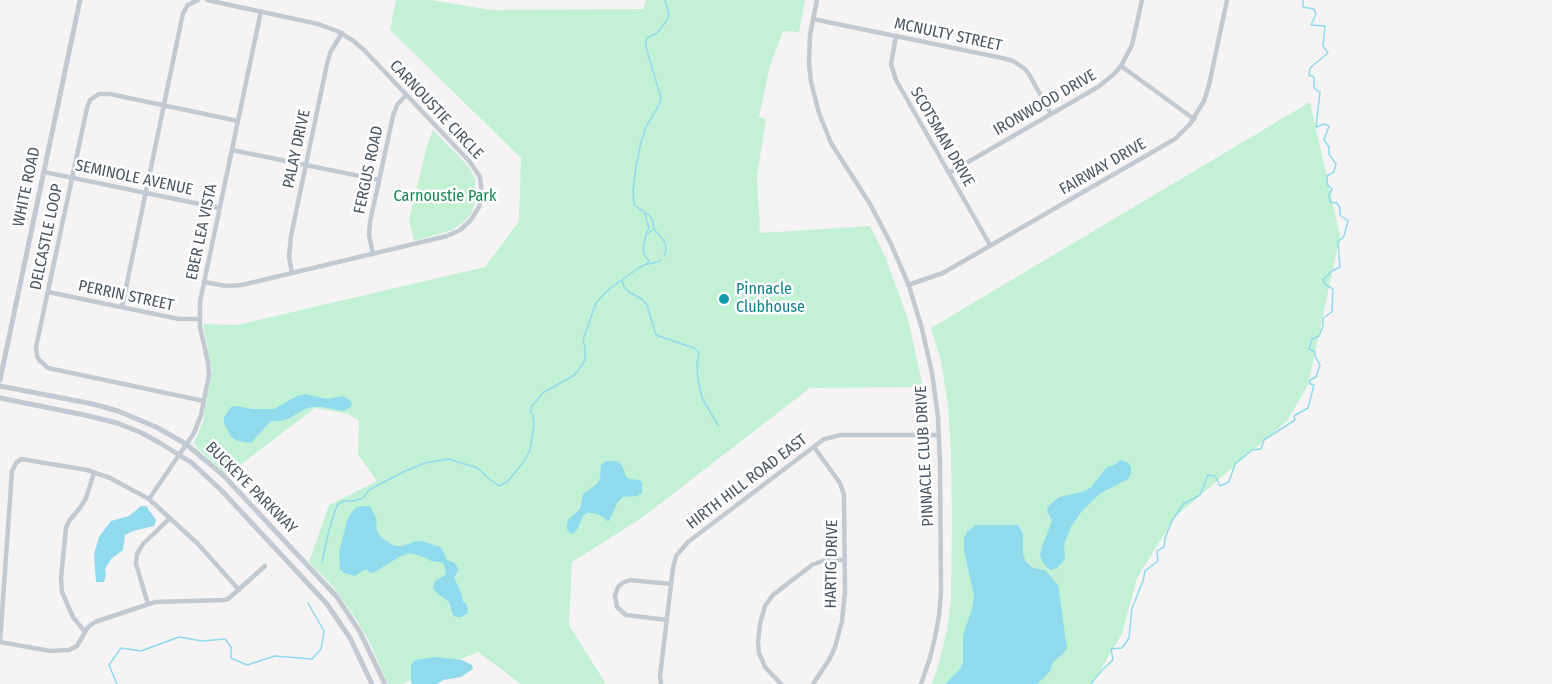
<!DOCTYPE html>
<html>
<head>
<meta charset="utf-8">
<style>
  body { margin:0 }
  canvas { display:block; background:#f5f3f3 }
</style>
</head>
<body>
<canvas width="1552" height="684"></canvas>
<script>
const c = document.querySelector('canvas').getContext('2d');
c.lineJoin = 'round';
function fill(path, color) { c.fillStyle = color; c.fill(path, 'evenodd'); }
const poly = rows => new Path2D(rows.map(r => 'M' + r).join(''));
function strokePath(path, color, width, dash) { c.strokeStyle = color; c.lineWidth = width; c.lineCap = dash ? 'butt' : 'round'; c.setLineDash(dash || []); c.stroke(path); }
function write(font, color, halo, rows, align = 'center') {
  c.font = font + ' "Fira Sans Condensed",sans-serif'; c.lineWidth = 5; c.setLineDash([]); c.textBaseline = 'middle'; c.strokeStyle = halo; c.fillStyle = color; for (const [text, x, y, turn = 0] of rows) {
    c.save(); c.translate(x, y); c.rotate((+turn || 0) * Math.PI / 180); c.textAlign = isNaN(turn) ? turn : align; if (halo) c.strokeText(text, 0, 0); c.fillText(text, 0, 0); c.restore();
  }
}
fill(poly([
  [396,0,431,0,491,10,643,9,646,0,805,0,799,32,783,31,770,66,759,117,766,119,757,176,760,233,870,226,886,259,908,319,923,387,810,388,643,517,572,562,569,625,606,684,521,684,478,652,401,684,388,684,370,643,358,622,335,589,309,562,329,505,377,481,358,454,359,421,349,414,315,408,227,475,199,450,194,443,203,421,212,370,203,324,237,325,485,267,519,221,521,158,390,30],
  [1310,102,1340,236,1308,385,1287,421,1175,517,1137,578,1122,634,1092,684,931,684,937,670,947,631,951,600,952,518,951,454,948,405,941,361,931,328],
  [433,130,468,166,475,179,476,201,471,214,464,222,452,230,414,241,409,220,427,146]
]), '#c3f1d5');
fill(poly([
  [306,394,326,399,343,396,351,401,352,405,348,409,342,411,323,407,312,407,305,409,288,419,281,421,271,421,251,443,238,441,231,437,224,423,224,417,231,407,237,406,252,409,274,409,297,396],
  [1121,460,1127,462,1131,467,1131,473,1128,479,1101,493,1094,499,1082,511,1071,527,1064,544,1065,558,1063,562,1057,568,1050,570,1043,563,1040,555,1041,549,1052,521,1048,513,1047,508,1054,501,1060,497,1082,492,1090,488,1107,467,1114,465],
  [606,461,615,461,619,462,623,468,626,477,629,479,639,480,642,482,642,493,637,496,623,497,617,503,609,521,607,521,602,516,594,513,587,513,583,516,577,530,573,534,570,533,567,529,567,524,568,520,580,509,583,494,597,484,600,478,601,465],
  [141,506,146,506,156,520,154,526,133,531,125,535,123,550,112,558,105,569,106,575,104,582,96,582,94,554,99,537,111,521,129,516],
  [365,506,370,506,376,518,377,531,381,537,391,544,396,546,403,546,416,541,421,541,441,547,447,560,454,562,459,570,454,577,461,593,463,601,467,605,468,613,461,617,457,617,453,615,449,602,436,592,433,588,435,581,445,575,446,573,444,564,440,562,431,561,426,558,410,553,399,557,375,572,370,573,366,569,355,576,344,573,340,569,339,552,347,521,351,513,357,507],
  [976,525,1018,525,1023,534,1023,555,1026,562,1033,568,1045,570,1058,585,1067,648,1063,654,1053,662,1050,671,1043,679,1037,684,945,684,960,669,963,663,963,635,972,609,974,596,964,550,964,538,967,532],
  [436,657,462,660,472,665,473,669,461,677,443,680,437,684,412,684,411,681,411,665,415,660]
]), '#90daee');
strokePath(poly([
  [654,229,665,242,666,251,664,256],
  [647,234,654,229,653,221,650,216,634,205,633,190,636,167,641,142,646,127,659,105,661,98,646,47,646,42,647,38,657,33,667,20,669,14,665,0],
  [648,264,658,262,661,260],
  [622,280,624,287,629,292,642,299,647,305,656,335,694,348,699,352,697,364,698,380,702,398,718,425],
  [322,562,329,530,337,505,344,501,354,501,363,498,369,490,403,472,425,463,448,459,478,468,487,477,499,486,508,481,525,460,530,450,534,425,533,415,530,412,532,406,544,392,573,376,578,371,585,360,585,346,583,342,584,337,596,303,603,295,612,287,640,267,647,264,649,261,645,256,643,250,646,234,649,228,644,212],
  [117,684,109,665,121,648,141,651,179,637,202,641,225,639,231,647,231,658,247,665,275,656,312,659,321,649,324,631,308,603],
  [1091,684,1101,671,1113,660,1111,649,1122,648,1129,638,1132,608,1143,581,1145,571,1158,561,1157,551,1164,547,1165,538,1172,521,1183,504,1200,495,1208,475,1215,476,1220,486,1229,482,1235,464,1252,450,1261,449,1264,440,1295,420,1294,416,1308,408,1314,385,1310,384,1310,380,1316,377,1320,365,1315,356,1315,352,1309,349,1312,339,1319,336,1323,326,1323,318,1332,312,1333,289,1326,285,1323,280,1332,271,1340,267,1338,242,1344,236,1348,221,1340,215,1340,208,1337,203,1330,202,1329,196,1332,189,1327,184,1327,176,1334,172,1336,164,1329,154,1329,147,1324,140,1329,126,1324,124,1316,127,1320,92,1314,88,1314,77,1309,75,1310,68,1328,53,1323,46,1325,26,1311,25,1316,14,1314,9,1303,7,1303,0]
]), '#90daee', 1.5);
strokePath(poly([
  [817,0,810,35,809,64,811,82,819,113,831,143,870,204,891,244,909,286,922,329,932,373,938,417,940,464,941,592,939,616,935,637,930,658,921,684],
  [813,19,1002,58,1013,61,1025,69,1030,76,1051,114],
  [896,36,891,64,896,80,990,245],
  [1121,66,1194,119],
  [232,150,379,180],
  [44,172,219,208],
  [949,173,1098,87,1113,75,1121,66,1132,45,1142,0],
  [373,254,369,235,370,222,393,116,397,105,406,95],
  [292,273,289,257,291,236,327,64,330,53,342,33],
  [204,282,226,286,242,285,447,236,460,230,470,221,479,207,482,195,480,177,470,162,364,50,352,40,337,31,318,24,207,0],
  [908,285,943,273,1175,139,1190,124,1204,101,1209,85,1227,0],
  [48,292,179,319,199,319],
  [122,307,183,13,188,5,198,0],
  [204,401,48,368,39,360,37,356,36,347,87,108,90,100,99,94,110,94,238,121],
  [149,499,194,433,201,415,209,375,208,362,200,327,200,302,261,11],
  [148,604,136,564,137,554,143,544,170,518],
  [667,620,626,615,617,607,615,596,618,587,622,583,630,580,671,584],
  [85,632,73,617,62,592,61,578,66,528,69,521,80,508,86,498,94,473],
  [0,642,12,471,16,463,21,459,87,470,110,478,149,499,198,544,239,590],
  [0,642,50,651,69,650,77,646,88,627,95,622,155,602,224,600,228,599,265,566],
  [661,684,660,676,673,568,676,556,688,542,824,439,841,435,939,435],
  [781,684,765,667,759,653,758,642,760,624,765,606,773,595,812,565,825,560,845,560],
  [813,684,829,660,835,647,842,621,845,592,844,495,840,483,814,447]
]), '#c1cad2', 4.5);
strokePath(poly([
  [0,380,80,0],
  [0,386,93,404,118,411,156,427,186,444,223,475,337,597,360,632,385,684],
  [0,398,89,416,117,423,142,433,160,443,192,463,222,491,327,604,350,638,372,684]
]), '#c1cad2', 5);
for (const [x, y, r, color] of [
  [724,299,6,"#0f9aa8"]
]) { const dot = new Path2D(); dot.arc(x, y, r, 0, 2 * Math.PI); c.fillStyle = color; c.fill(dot); strokePath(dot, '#fff', 2); }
write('16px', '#4a5661', '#fff', [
  ["MCNULTY STREET",948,35,12],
  ["IRONWOOD DRIVE",1045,103,-30],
  ["CARNOUSTIE CIRCLE",436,110,47],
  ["SCOTSMAN DRIVE",942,137,60],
  ["PALAY DRIVE",297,149,-78],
  ["FAIRWAY DRIVE",1103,167,-30],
  ["FERGUS ROAD",369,170,-78],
  ["SEMINOLE AVENUE",134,178,12],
  ["WHITE ROAD",27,187,-78],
  ["EBER LEA VISTA",202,232,-78],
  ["DELCASTLE LOOP",47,237,-78],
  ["PERRIN STREET",126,296,12],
  ["PINNACLE CLUB DRIVE",925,456,-93],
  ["HIRTH HILL ROAD EAST",747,482,-37],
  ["BUCKEYE PARKWAY",251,488,45],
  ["HARTIG DRIVE",832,564,-89]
]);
write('16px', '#17864f', '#fff', [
  ["Carnoustie Park",445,197]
]);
write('16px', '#0d838f', '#fff', [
  ["Pinnacle",736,290],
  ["Clubhouse",736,308]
], 'left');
</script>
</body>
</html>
